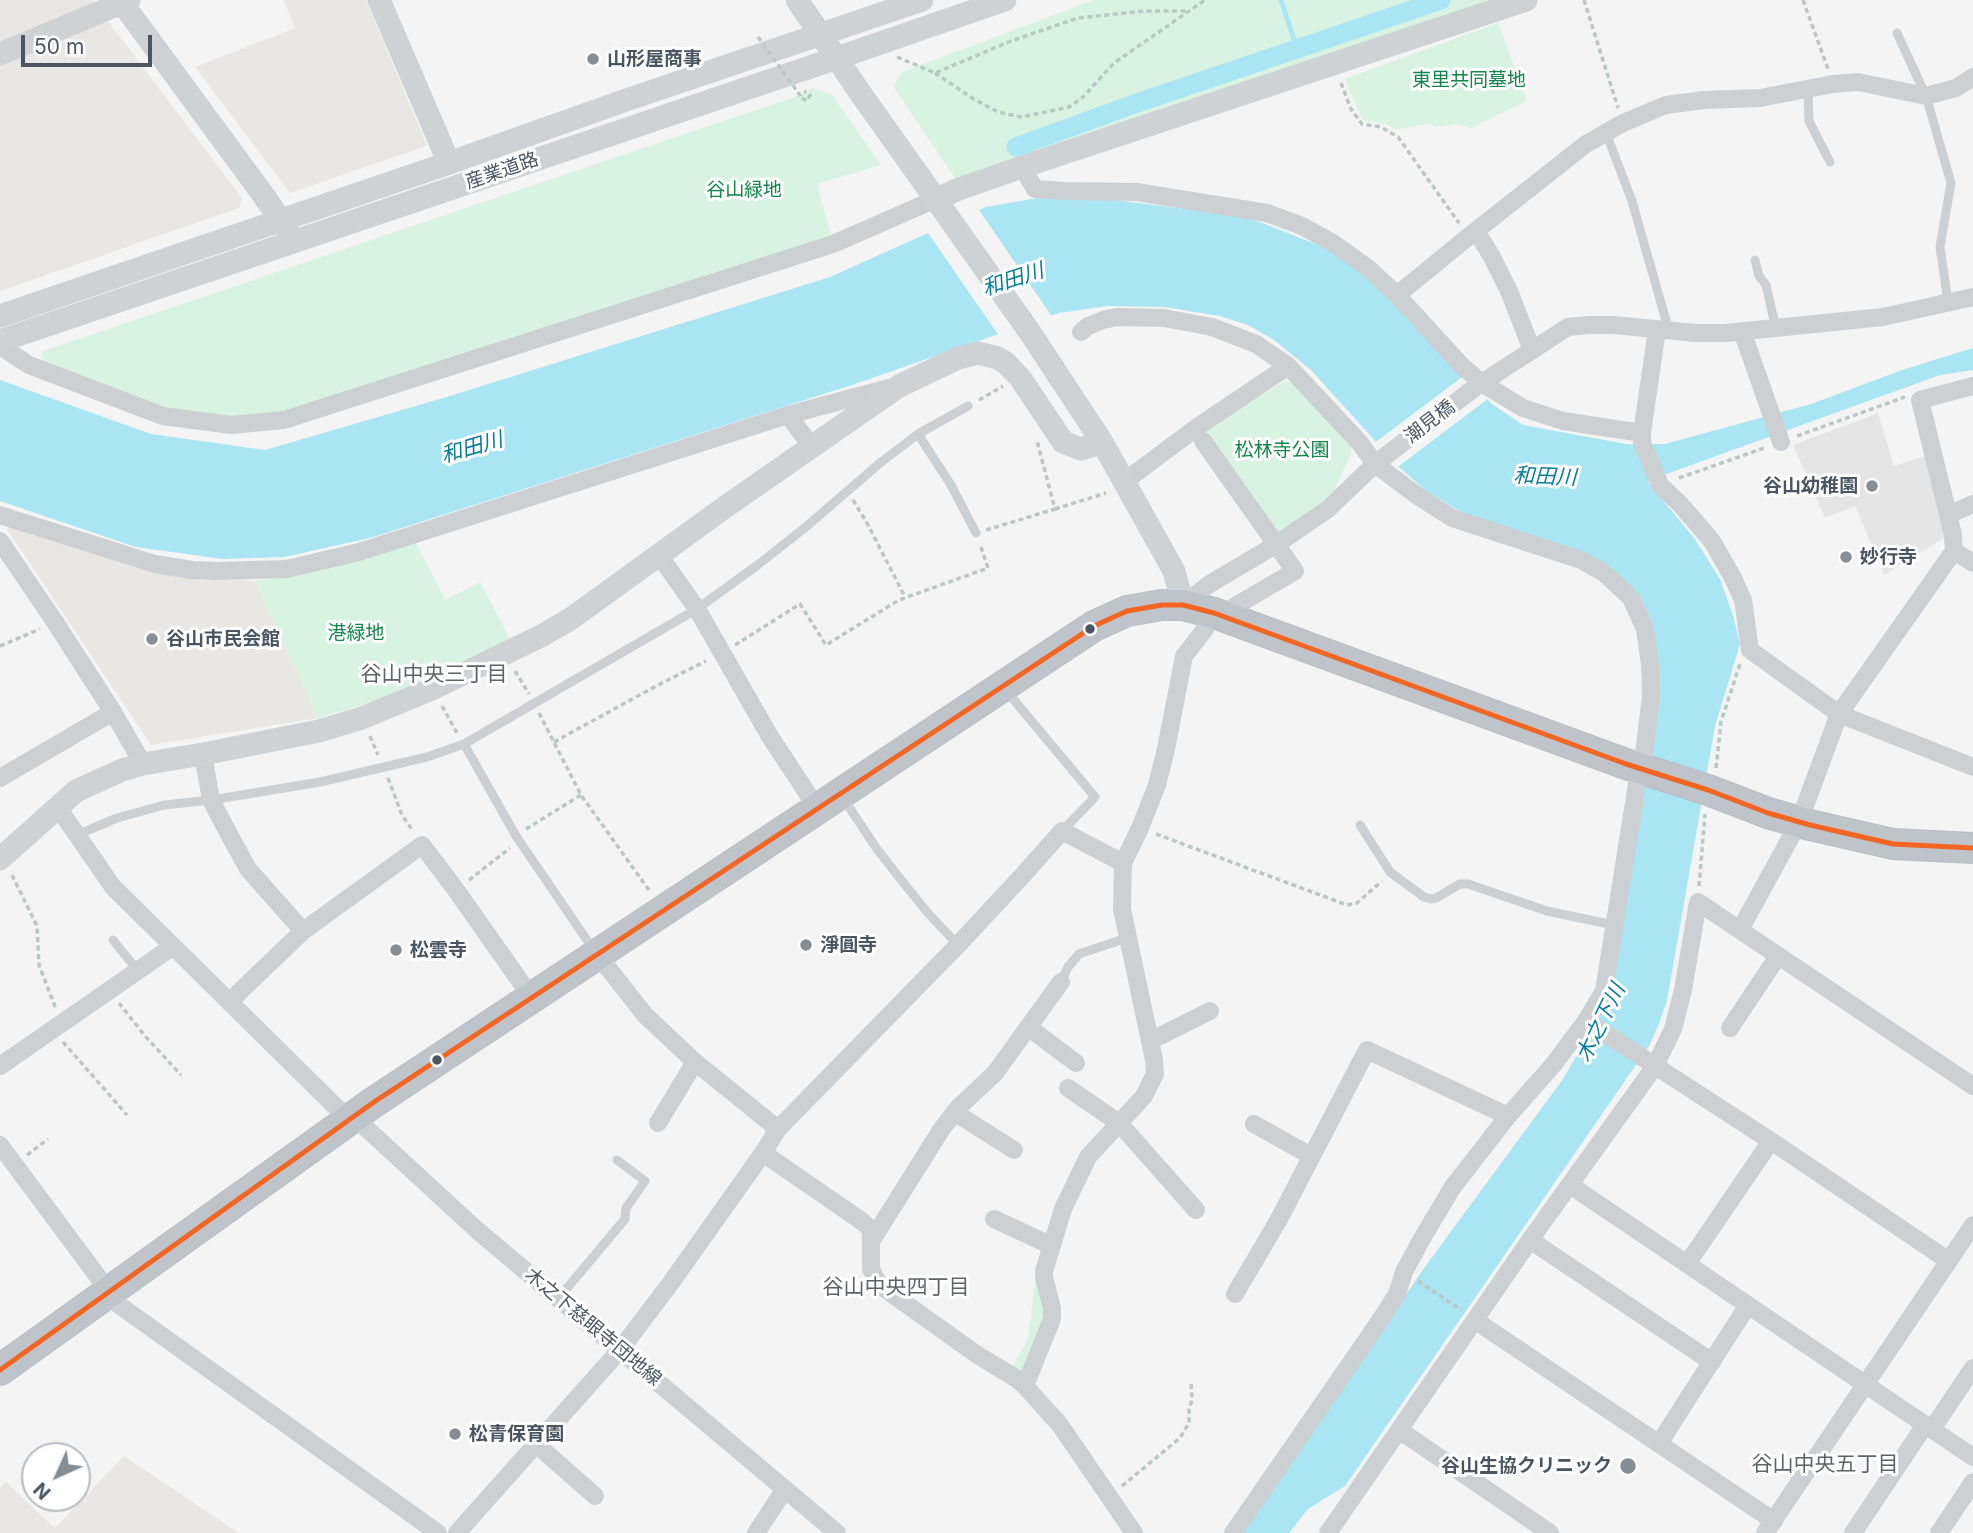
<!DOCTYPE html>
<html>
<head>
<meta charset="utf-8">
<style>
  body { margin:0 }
  #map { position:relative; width:1973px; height:1533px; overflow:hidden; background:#f4f4f4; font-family:Inter,sans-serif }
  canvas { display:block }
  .north { position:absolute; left:21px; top:1442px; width:70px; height:70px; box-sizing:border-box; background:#fff; border:2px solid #b6bbc0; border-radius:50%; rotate:225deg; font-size:19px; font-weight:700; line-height:28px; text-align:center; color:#495662 }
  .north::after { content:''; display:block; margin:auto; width:24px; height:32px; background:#858d95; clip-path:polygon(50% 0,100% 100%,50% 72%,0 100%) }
  .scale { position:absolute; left:21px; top:35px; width:131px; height:32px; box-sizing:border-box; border:4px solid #495662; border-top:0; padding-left:9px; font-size:21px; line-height:24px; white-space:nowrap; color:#495662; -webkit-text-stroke:5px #fff; paint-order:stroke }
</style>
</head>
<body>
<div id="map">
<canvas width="1973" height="1533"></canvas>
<div class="north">N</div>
<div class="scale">50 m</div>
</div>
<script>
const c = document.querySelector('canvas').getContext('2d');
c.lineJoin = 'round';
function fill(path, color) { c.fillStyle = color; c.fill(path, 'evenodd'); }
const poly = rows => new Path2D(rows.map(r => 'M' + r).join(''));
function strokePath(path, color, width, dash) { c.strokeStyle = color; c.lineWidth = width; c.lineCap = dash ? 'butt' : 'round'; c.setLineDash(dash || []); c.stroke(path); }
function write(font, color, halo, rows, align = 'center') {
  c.font = font + ' Inter,"Noto Sans JP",sans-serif'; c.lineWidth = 6; c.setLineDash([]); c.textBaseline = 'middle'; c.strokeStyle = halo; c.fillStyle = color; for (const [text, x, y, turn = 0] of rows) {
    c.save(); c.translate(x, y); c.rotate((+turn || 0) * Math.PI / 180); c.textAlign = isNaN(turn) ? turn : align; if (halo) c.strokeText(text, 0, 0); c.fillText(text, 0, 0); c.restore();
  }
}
fill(poly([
  [0,0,92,0,242,198,239,208,0,291],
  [284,0,366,0,427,146,290,193,195,67,295,28],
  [10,524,191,577,255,581,318,718,151,745,7,529],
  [124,1456,239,1533,0,1533,0,1488,6,1482,55,1528]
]), '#e8e7e3');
fill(poly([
  [1878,413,1894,466,1925,456,1946,537,1884,575,1855,506,1825,518,1793,445]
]), '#e5e5e6');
fill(poly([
  [1094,0,1504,0,956,180,893,86,902,72],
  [1498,23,1527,101,1471,128,1456,124,1434,127,1430,123,1397,130,1384,124,1363,120,1344,79],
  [813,88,832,95,881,165,817,184,832,237,283,413,233,417,165,411,44,362,41,354,43,351,800,95],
  [1285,381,1294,384,1352,445,1351,453,1334,492,1275,536,1204,434,1250,402],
  [416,543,445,600,480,582,511,641,379,700,318,718,255,581,302,574,357,561],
  [1039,1279,1046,1306,1044,1321,1023,1374,1012,1368,1028,1338,1035,1283]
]), '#d8f3e2');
fill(poly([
  [1038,198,1107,199,1247,217,1346,256,1492,404,1523,425,1626,444,1665,444,1811,404,1902,370,1973,348,1973,370,1940,375,1647,481,1694,538,1720,579,1733,615,1740,644,1715,726,1667,1000,1659,1024,1649,1046,1345,1486,1308,1509,1289,1533,1242,1533,1427,1264,1563,1079,1612,994,1658,699,1651,620,1640,596,1613,571,1515,531,1459,511,1426,491,1399,467,1311,370,1274,340,1248,325,1220,316,1164,307,1108,306,1059,313,852,385,370,538,284,557,223,559,136,547,0,501,0,380,151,434,265,450,450,396,830,277,986,207]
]), '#aae5f3');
fill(poly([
  [977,207,1053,318,999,336,926,230],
  [1466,374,1489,398,1395,469,1373,444]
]), '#f4f4f4');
strokePath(poly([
  [1281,0,1297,49]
]), '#aae5f3', 5);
strokePath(poly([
  [1016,147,1137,103,1441,0]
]), '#aae5f3', 19);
const highway = poly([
  [0,1370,374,1102,1094,626,1127,611,1162,605,1183,605,1214,613,1626,764,1708,790,1768,813,1810,825,1893,844,1973,848]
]);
strokePath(highway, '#b8bec4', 32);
strokePath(poly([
  [1584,0,1618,108],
  [1803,0,1828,69],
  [897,57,935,73,1011,41,1078,18,1145,11,1187,11],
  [935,73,972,98,998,112,1022,117,1069,107,1083,97,1114,63,1205,0],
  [1341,83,1351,109,1362,124,1381,127,1398,137,1459,223],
  [802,98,807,101,810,95,804,91],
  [979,400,1003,386],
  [1797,436,1905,397],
  [1679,478,1767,447],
  [853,500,867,523,905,597],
  [1055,509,1106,493],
  [986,530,1055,509,1037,441],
  [735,645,800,604,826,645,899,600,988,568,980,544],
  [0,646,40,629],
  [515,671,529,694],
  [442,706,457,733],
  [539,713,581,795,651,893],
  [370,736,378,755],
  [554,742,658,685,706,661],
  [1716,768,1721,722,1740,664],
  [388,778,402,815,413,831],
  [526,829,581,795],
  [1156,834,1347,905,1357,903,1382,881],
  [12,875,37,926,39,965,56,1009],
  [469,880,510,848],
  [1699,886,1705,814],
  [119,1003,145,1036,181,1075],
  [63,1042,127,1115],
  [27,1155,48,1139],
  [1418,1281,1461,1310],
  [1122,1486,1180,1438,1189,1423,1189,1409,1192,1400,1191,1383]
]), '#bac8c4', 3.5, [5, 3.5]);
strokePath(poly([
  [1897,33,1926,96,1951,183,1940,247,1948,302],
  [1808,89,1809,121,1830,162],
  [1606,133,1632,201,1669,331],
  [1755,260,1759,276,1766,285,1776,329],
  [918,434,951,485,976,533],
  [1007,688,1013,699,1095,797,1062,831],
  [464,744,516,836,595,952],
  [843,798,877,849,902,881,927,912,958,945],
  [1360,825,1390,872,1424,897,1431,899,1436,898,1460,884,1468,884,1547,911,1614,925],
  [77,835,117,818,164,805,211,800,320,782,427,757,464,744,697,609,759,564,807,526,880,463,918,434,968,406],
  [113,940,138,971],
  [1061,982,1068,967,1079,954,1127,938],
  [558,1299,625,1219,626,1208,645,1181,617,1160]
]), '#cdd0d3', 9);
strokePath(poly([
  [1022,167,1035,189,1064,191,1136,192,1267,213,1302,226,1333,243,1368,268,1397,295,1462,366,1482,383,1523,408,1563,421,1642,433],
  [1476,231,1491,255,1509,291,1532,350],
  [1397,295,1468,237,1586,144,1623,123,1666,105,1704,100,1760,98,1833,84,1858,82,1926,96,1956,88,1973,77],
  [1657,330,1642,433,1642,443,1660,485,1680,504,1712,541,1733,578,1743,600,1750,650,1839,714,1973,767],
  [1742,331,1781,442],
  [1081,332,1088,326,1103,320,1117,317,1164,318,1212,327,1256,344,1288,366,1360,443,1375,464,1419,497,1452,518,1581,560,1604,573,1631,598,1645,629,1650,664,1651,696,1644,754,1637,784,1604,991,1586,1021,1553,1065,1508,1116,1452,1188,1420,1242,1404,1272,1397,1294,1381,1319,1233,1533],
  [0,346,29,365,163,416,231,425,284,420,833,244,936,199],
  [788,415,812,447],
  [1203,441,1295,571,1232,608],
  [1125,481,1196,428,1288,366],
  [0,515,155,564,192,570,216,571,287,569,359,552,788,415,889,388],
  [1948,515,1973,504],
  [0,541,55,622,113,712,143,764],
  [1954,551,1973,563],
  [659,555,697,609,769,735,817,808],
  [1183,605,1208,585,1277,544,1328,509,1375,464,1477,386,1568,327,1588,325,1614,325,1695,333,1726,333,1883,317,1973,297],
  [203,754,211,800,231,838,248,869,303,931],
  [0,778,113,712],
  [57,806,113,887,338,1109,353,1116,478,1231,837,1533],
  [1740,930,1799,822,1839,714,1954,551,1953,535,1920,400,1973,386],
  [597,954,645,1015,695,1062,778,1129],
  [229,1002,303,931,422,845,456,890,532,998],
  [1586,1021,1771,1141,1949,1261],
  [1028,1027,1076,1063],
  [1730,1028,1778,956],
  [1150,1041,1210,1011],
  [0,1066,172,947],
  [1068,1088,1119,1123,1196,1210],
  [954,1112,1014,1150],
  [658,1123,695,1062],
  [1254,1124,1311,1156],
  [0,1145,119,1305,438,1533],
  [763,1153,863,1222,871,1230,871,1269,876,1279,885,1289,976,1354,1017,1379,1025,1386,1060,1425,1134,1533],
  [1570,1185,1973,1457],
  [994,1219,1052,1246],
  [872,1240,941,1130,958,1108,995,1073,1061,982],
  [1530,1240,1712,1362],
  [1687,1264,1771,1141],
  [1235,1294,1278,1221,1367,1050,1508,1116],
  [1476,1321,1774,1521],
  [1025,1386,1052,1319,1052,1308,1044,1277,1044,1271,1063,1209,1088,1157,1144,1096,1155,1074,1154,1060,1122,909,1123,863,1140,828,1157,785,1166,749,1184,656,1206,628],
  [1932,1429,1973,1368],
  [1399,1430,1550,1533],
  [1660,1442,1748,1305],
  [536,1444,595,1496],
  [457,1533,620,1350,670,1284,763,1153,778,1129,956,947,1023,875,1062,831,1123,863],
  [756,1533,785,1489],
  [1328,1533,1530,1240,1655,1066,1673,1029,1683,990,1698,902,1973,1086],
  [1765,1533,1973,1225],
  [1853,1533,1925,1425],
  [1939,1533,1973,1482]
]), '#cdd0d3', 18);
strokePath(poly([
  [120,0,264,196,287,230],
  [379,0,449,163],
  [797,0,861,94,1029,331,1102,442,1174,571,1183,605],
  [0,54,129,0],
  [936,199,959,189,1022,167,1526,0],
  [0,316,449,163,629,99,922,0],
  [0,341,837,58,1005,0],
  [0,859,76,791,122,770,143,764,203,754,319,731,362,718,432,689,541,636,569,620,728,505,899,386,958,358,978,353,998,358,1006,363,1021,379,1063,442,1081,449,1102,442]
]), '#cfd2d5', 23);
strokePath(highway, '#bec4ca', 30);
strokePath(poly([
  [758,37,802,98]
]), '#bac8c4', 3.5, [5, 3.5]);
strokePath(poly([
  [0,1370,374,1102,1094,626,1127,611,1162,605,1183,605,1214,613,1626,764,1708,790,1768,813,1810,825,1893,844,1973,848]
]), '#f26522', 5);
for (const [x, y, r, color] of [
  [593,59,7,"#858d95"],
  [1872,486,7,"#858d95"],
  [1846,557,7,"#858d95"],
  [1090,629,6,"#495662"],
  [152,639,7,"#858d95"],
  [806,945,7,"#858d95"],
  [396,950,7,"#858d95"],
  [437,1060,6,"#495662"],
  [455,1434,7,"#858d95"],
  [1628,1466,9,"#858d95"]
]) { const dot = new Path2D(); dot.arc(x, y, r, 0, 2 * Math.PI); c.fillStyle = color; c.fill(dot); strokePath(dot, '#fff', 2.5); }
write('bold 19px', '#495662', '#fff', [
  ["山形屋商事",607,59],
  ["谷山幼稚園",1858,486,"right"],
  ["妙行寺",1860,557],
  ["谷山市民会館",166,639],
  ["淨圓寺",820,945],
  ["松雲寺",410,950],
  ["松青保育園",469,1434],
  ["谷山生協クリニック",1612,1466,"right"]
], 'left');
write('19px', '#12854a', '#fff', [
  ["東里共同墓地",1469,80],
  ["谷山緑地",744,190],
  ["松林寺公園",1282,450],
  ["港緑地",356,633]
]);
write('19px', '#495662', '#fff', [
  ["産業道路",502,171,-19],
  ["潮見橋",1430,422,-37],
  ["木之下慈眼寺団地線",593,1327,40]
]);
write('italic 21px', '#067c99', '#fff', [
  ["和田川",1013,280,-18],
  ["和田川",472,448,-16],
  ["和田川",1545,477,2],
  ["木之下川",1601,1023,-64]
]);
write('21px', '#5f6368', '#fff', [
  ["谷山中央三丁目",434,675],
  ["谷山中央四丁目",896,1288],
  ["谷山中央五丁目",1825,1465]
]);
</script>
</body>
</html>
